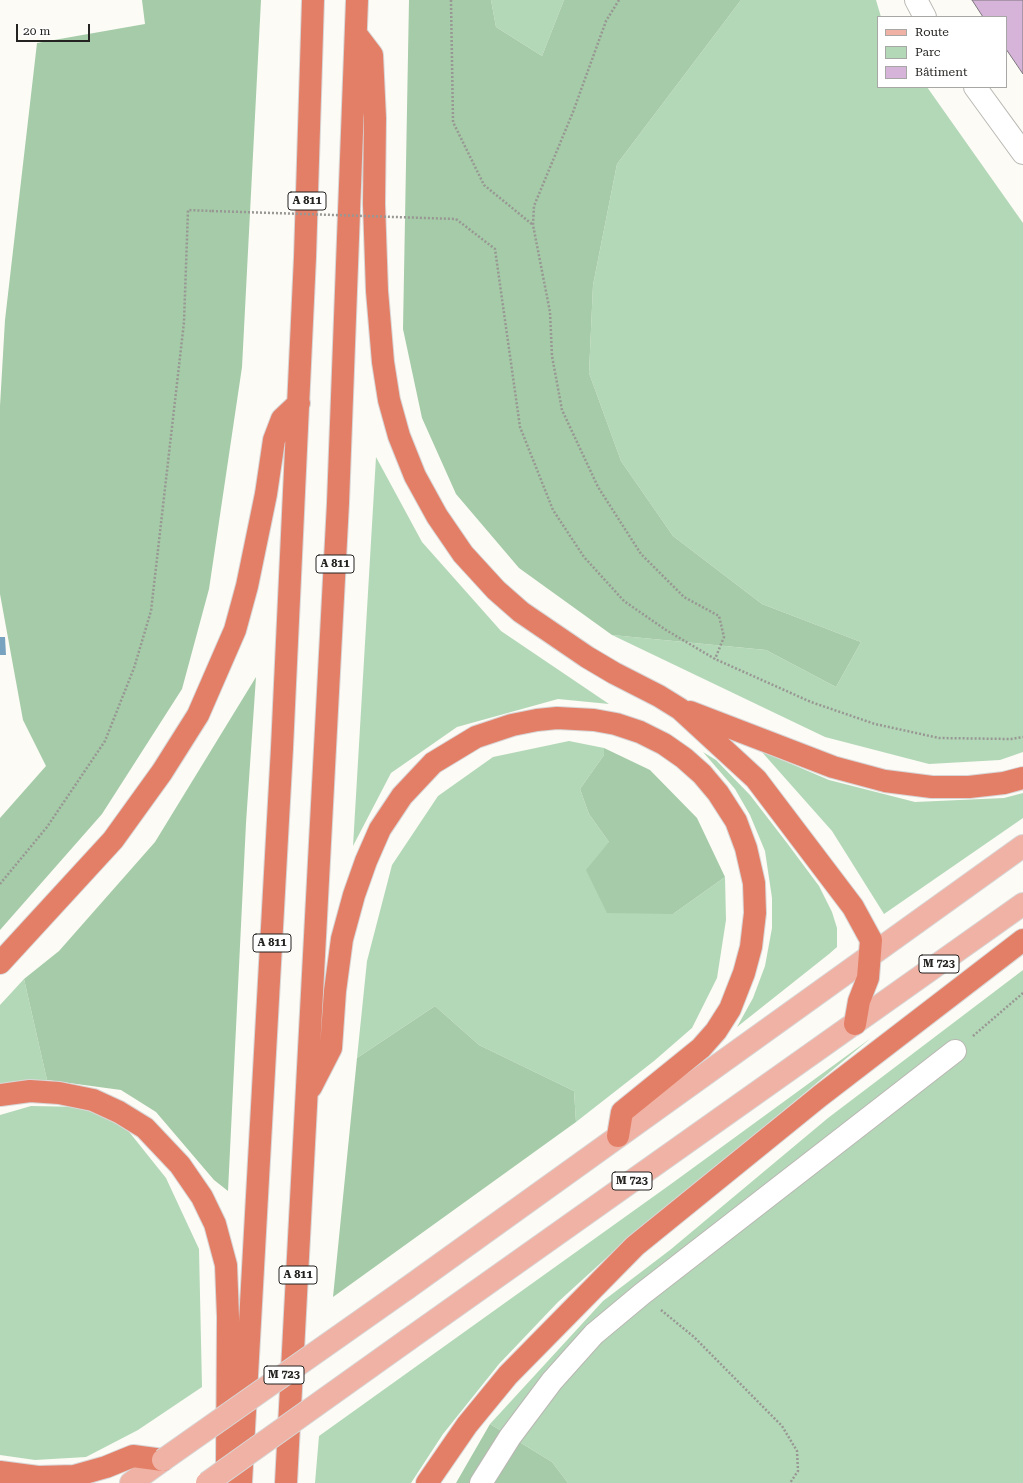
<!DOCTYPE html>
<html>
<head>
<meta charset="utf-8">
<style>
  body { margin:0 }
  #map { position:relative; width:1023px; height:1483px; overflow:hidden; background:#fcfbf6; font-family:"Roboto Serif",serif }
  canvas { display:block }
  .legend { position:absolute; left:877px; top:16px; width:130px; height:72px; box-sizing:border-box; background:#fff; border:1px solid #a7a7a6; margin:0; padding:5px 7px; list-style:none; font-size:12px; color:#242321 }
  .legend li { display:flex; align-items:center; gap:8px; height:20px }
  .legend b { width:20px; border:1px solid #a7a7a6 }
  .scale { position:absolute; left:16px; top:24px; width:74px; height:18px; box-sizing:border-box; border:2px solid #242321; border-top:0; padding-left:5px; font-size:12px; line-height:14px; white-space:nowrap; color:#242321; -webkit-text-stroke:3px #fff; paint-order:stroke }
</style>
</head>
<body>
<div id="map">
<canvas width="1023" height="1483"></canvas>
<ul class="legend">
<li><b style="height:5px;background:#efb2a4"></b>Route</li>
<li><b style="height:11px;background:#b3d8b7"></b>Parc</li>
<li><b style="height:11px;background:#d6b3d8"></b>Bâtiment</li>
</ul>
<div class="scale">20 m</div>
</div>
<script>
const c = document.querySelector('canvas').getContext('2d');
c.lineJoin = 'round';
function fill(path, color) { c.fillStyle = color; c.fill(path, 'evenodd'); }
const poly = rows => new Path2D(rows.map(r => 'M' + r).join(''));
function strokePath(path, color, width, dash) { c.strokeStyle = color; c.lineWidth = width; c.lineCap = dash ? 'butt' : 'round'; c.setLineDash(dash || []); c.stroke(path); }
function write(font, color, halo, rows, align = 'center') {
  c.font = font + ' "Roboto Serif",serif'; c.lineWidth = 3.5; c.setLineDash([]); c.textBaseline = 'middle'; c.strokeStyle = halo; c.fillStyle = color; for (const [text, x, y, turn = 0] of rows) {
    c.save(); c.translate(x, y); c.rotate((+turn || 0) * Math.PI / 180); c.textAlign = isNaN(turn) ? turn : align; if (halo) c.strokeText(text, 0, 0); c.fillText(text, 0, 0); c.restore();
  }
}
fill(poly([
  [491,0,564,0,542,56,496,27],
  [741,0,876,0,881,17,878,17,878,87,927,87,1023,223,1023,752,1000,760,929,764,825,737,612,635,766,650,836,687,861,642,762,604,673,536,621,461,589,373,593,285,617,164],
  [376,457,422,542,501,631,609,704,558,699,457,727,391,773,353,846],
  [569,741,604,748,604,755,580,789,589,814,609,842,673,914,725,877,726,920,717,978,692,1028,654,1061,576,1122,574,1091,479,1045,435,1006,357,1058,367,961,392,865,438,796,493,757],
  [761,751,829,780,915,802,1004,798,1023,793,1023,818,884,914,832,831],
  [703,752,716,760,750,795,787,843,819,886,832,912,837,928,837,947,829,954,737,1027,753,998,765,966,772,928,772,898,765,851,750,815,735,789],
  [1023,970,1023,1483,568,1483,552,1462,490,1424,603,1301,670,1250,828,1118],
  [24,979,47,1080,0,1084,0,1005],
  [871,1038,614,1251,558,1302,499,1364,443,1434,411,1483,315,1483,319,1436,671,1184],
  [31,1106,83,1107,126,1128,166,1178,199,1249,202,1387,138,1430,86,1457,35,1460,0,1455,0,1115]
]), '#b3d8b7');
fill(poly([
  [142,0,261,0,242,367,209,589,182,689,102,814,0,930,0,818,46,766,23,720,0,594,0,406,5,320,37,43,145,24],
  [409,0,491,0,496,27,542,56,564,0,741,0,617,164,593,285,589,373,621,461,673,536,762,604,861,642,836,687,766,650,612,635,519,568,456,494,422,418,403,329],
  [256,677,246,823,228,1191,214,1180,156,1112,121,1090,47,1080,24,979,59,951,155,842],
  [604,748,650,770,697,818,725,877,673,914,607,913,586,870,609,842,589,814,580,789,604,755],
  [435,1006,479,1045,574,1091,576,1122,333,1297,357,1058],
  [490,1424,552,1462,568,1483,456,1483]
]), '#a5cba8');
fill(poly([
  [0,637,5,637,6,655,0,655]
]), '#78a3c0');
const building = poly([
  [972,0,1023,0,1023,74,1006,49,1006,17,983,17,972,0]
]);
fill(building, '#d6b3d8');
strokePath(building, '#7d797d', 1);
const minor = poly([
  [916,0,925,17],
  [975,87,1023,153],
  [481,1483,510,1437,552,1381,594,1334,642,1294,955,1051]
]);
const major = poly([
  [406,1289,1023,846],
  [409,1339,1023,904],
  [131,1483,163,1460]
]);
const highway = poly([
  [356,34,372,55,375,118,374,204,377,291,383,362,389,400,399,436,415,476,437,516,463,554,496,590,521,612,587,657,614,673,659,696,680,709,756,779,853,907,871,940,868,978,859,1001,855,1024],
  [690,712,833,767,885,781,932,787,969,787,1004,783,1023,778],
  [0,963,113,840,162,772,198,715,235,630,247,586,266,494,274,440,282,419,299,403],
  [311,1087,331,1048,335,991,342,939,354,895,366,861,380,829,402,796,433,763,476,737,512,725,537,720,557,718,594,720,616,724,640,732,664,744,684,758,702,774,718,793,736,821,746,848,754,883,755,913,751,947,744,973,730,1009,716,1031,701,1048,622,1112,618,1136],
  [0,1095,30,1091,59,1093,93,1100,119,1112,145,1128,180,1165,202,1197,215,1224,226,1265,228,1317,227,1464,236,1482],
  [0,1472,38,1477,74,1476,106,1467,133,1456,163,1460],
  [241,1483,282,748,305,257,313,0],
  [286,1483,338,503,357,0],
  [427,1483,467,1425,508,1375,635,1246,820,1096,1023,940]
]);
strokePath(minor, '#b9b8b3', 24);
strokePath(major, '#d8d7d7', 24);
strokePath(highway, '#d8d7d7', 24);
strokePath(poly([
  [451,0,453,122,484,185,533,225],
  [619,0,606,21,573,112,534,206,533,225,550,312,552,356,562,410,598,487,641,554,684,597,719,616,724,637,715,659],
  [456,219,495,249,520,427,553,510,584,557,624,601,666,630,715,659,811,702,875,724,939,738,1011,739,1023,737],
  [0,884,47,827,105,741,134,668,151,611,184,322,188,210,212,211],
  [973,1036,1023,993],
  [661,1310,694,1337,782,1426,797,1451,798,1471,790,1483]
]), '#989793', 2.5, [2, 2]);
strokePath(minor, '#fff', 22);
strokePath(major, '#efb2a4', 22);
strokePath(highway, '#e47f67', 22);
const majorBridge = poly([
  [163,1460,406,1289],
  [207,1483,409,1339]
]);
strokePath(majorBridge, '#d8d7d7', 24, []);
strokePath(poly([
  [212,211,456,219]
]), '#989793', 2.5, [2, 2]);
strokePath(majorBridge, '#efb2a4', 22);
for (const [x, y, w] of [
  [307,201,38],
  [335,564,38],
  [272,943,38],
  [939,964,40],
  [632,1181,40],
  [298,1275,38],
  [284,1375,40]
]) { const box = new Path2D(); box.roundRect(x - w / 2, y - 9, w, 18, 3); c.fillStyle = '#fff'; c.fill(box); strokePath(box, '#242321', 1); }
write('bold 11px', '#242321', null, [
  ["A 811",307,201],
  ["A 811",335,564],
  ["A 811",272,943],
  ["M 723",939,964],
  ["M 723",632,1181],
  ["A 811",298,1275],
  ["M 723",284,1375]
]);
</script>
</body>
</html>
